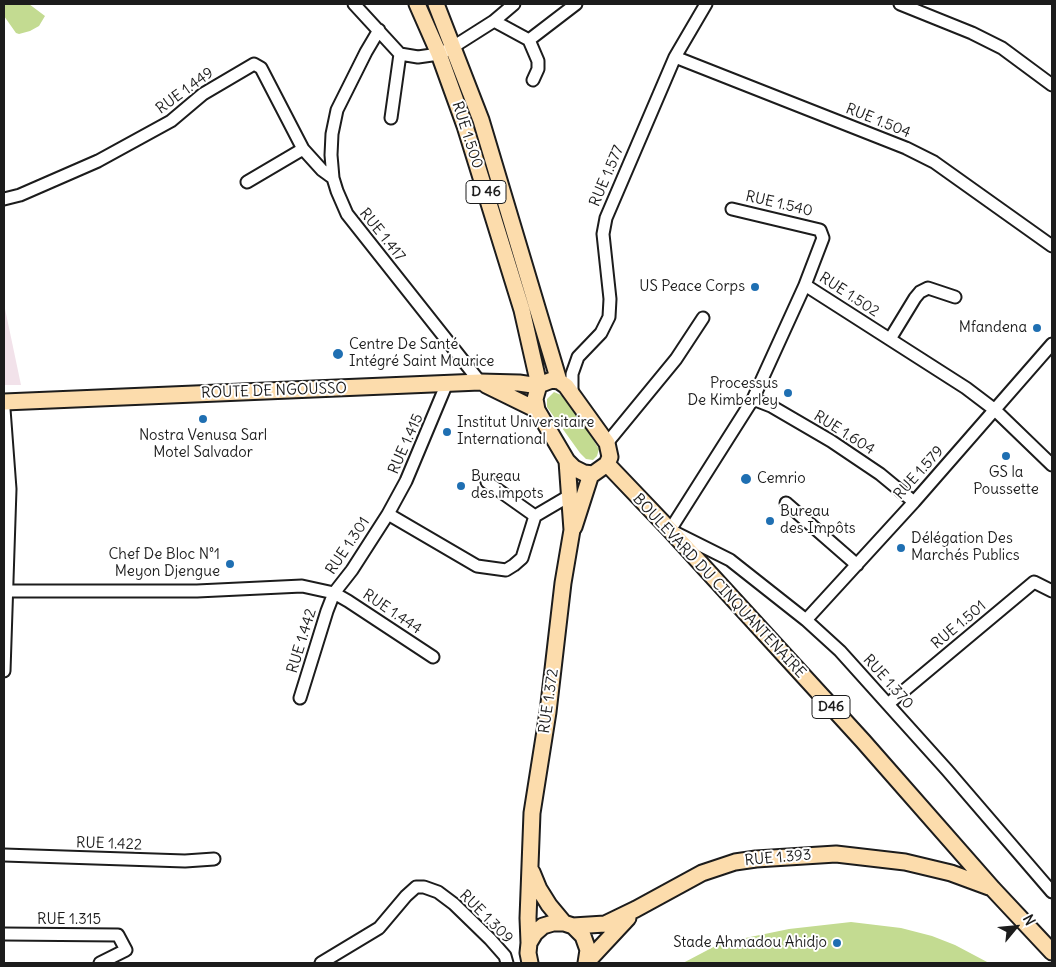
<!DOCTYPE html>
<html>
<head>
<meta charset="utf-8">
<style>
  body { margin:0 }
  #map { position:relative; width:1056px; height:967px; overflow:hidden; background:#fff; font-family:Delius,sans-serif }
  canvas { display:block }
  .frame { position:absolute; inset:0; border:5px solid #1c1c1c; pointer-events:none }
  .north { position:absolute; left:991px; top:902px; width:50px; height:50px; -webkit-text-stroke:4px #fff; paint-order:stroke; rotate:62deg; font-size:14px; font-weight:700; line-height:20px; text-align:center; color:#1c1c1c }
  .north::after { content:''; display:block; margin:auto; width:18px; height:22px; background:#1c1c1c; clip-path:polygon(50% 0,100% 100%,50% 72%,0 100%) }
</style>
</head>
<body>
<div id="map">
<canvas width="1056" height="967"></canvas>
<div class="frame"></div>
<div class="north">N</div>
</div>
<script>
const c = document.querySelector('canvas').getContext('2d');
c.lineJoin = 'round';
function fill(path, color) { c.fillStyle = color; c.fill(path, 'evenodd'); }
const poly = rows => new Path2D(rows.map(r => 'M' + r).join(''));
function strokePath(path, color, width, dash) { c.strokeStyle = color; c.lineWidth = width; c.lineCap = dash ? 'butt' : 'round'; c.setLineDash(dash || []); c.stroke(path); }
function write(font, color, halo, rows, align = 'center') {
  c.font = font + ' Delius,sans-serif'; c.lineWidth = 4; c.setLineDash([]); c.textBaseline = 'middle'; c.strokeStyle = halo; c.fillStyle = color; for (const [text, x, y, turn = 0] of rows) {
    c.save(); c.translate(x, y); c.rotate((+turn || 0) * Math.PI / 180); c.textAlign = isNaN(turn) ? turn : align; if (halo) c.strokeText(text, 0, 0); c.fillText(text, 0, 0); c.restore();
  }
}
fill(poly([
  [4,304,21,385,4,385]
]), '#f2e2ea');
fill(poly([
  [4,4,29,4,45,16,39,26,30,31,19,34,16,33,4,16],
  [451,57,473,119,498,199,501,216,500,218,472,119,448,58],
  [554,392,561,395,582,422,599,449,597,456,593,460,586,459,580,453,547,407,547,399],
  [851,922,901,928,932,936,955,945,989,963,683,963,721,943,789,929]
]), '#c3db91');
const minor = poly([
  [354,4,400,54,418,57,439,54,453,47,494,21,514,4],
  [900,4,972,33,1002,48,1052,85],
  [494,21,529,40,538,61,538,69,533,80],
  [379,30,366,52,337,110,332,134,331,155,333,178,337,191,347,214,480,382],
  [529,40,576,4],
  [675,57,906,148,934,162,1052,246],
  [391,118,400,54],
  [247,182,303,149],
  [4,199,20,195,98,161,171,121,203,94,254,64,261,68,303,149,322,170,333,178],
  [732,209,820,230,823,238,805,285],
  [890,339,915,298,920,292,928,288,955,297],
  [572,393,572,374,578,357,601,333,609,317,610,299,603,234,606,218,675,57,706,4],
  [753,399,771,406,831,441,880,474,914,502],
  [4,409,10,489,4,671],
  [607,443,676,359,703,318],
  [1052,465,995,410,966,388,805,285,753,399,670,530,730,560,806,620,840,651,947,770,1052,892],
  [487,482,535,516],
  [786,503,857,565],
  [388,514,406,481,447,383],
  [7,591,197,591,302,586,334,593,352,570,388,514,477,566,506,570,514,565,522,558,535,516,569,496],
  [806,620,914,502,1052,344],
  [300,698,327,611,334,593,348,601,433,657],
  [888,704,1034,582,1052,591],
  [4,855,185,861,214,859],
  [4,934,118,935,126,950,100,963],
  [321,963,379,928,406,896,416,887,424,887,438,892,454,904,490,939,505,956,507,963]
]);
const major = poly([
  [417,4,439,54,465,126,522,310,539,385],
  [436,4,481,120,559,381],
  [552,380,559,381,566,386,607,443,610,457,607,464,593,474,584,473,574,468,567,461,537,410,535,399,539,385,552,380],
  [486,385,537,410],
  [4,402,480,382,519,383,539,386],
  [607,464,670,530,863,741,993,889,1052,952],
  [574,527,591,474],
  [532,872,539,889,549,905,564,923],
  [573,926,605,924,636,909,702,873,735,862,756,859,836,854,905,862,951,873,989,887],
  [529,943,528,918,532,813,548,712,563,583,572,530,567,461],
  [530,963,528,953,529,943,535,933,543,926,553,923,564,923,573,926,583,936,588,950,586,963],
  [586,963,628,918]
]);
strokePath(minor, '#1c1c1c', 15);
strokePath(major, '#1c1c1c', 19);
strokePath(minor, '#fff', 11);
strokePath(major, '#fcdcac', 15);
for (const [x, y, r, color] of [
  [755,287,5,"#1f6fb2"],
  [1037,328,5,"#1f6fb2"],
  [338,354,6,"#1f6fb2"],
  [788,393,5,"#1f6fb2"],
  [203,419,5,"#1f6fb2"],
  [447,432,5,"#1f6fb2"],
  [1006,456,5,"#1f6fb2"],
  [746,479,6,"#1f6fb2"],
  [461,486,5,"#1f6fb2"],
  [770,521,5,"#1f6fb2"],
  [901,548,5,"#1f6fb2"],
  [230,564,5,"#1f6fb2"],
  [837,943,5,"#1f6fb2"]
]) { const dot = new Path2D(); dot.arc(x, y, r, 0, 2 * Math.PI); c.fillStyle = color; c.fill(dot); strokePath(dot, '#fff', 2); }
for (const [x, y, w] of [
  [486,192,40],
  [831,707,38]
]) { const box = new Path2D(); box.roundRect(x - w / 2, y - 11.5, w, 23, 4); c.fillStyle = '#fff'; c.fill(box); strokePath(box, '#1c1c1c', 1); }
write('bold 14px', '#1c1c1c', null, [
  ["D 46",486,192],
  ["D46",831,707]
]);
write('15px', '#1c1c1c', '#fff', [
  ["RUE 1.449",185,91,-36],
  ["RUE 1.504",878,121,22],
  ["RUE 1.500",467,135,72],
  ["RUE 1.577",607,176,-67],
  ["RUE 1.540",779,204,13],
  ["RUE 1.417",382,235,51],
  ["RUE 1.502",849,295,33],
  ["ROUTE DE NGOUSSO",274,391,-2],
  ["RUE 1.604",844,433,32],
  ["RUE 1.415",406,444,-66],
  ["RUE 1.579",919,473,-48],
  ["RUE 1.301",348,546,-56],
  ["BOULEVARD DU CINQUANTENAIRE",719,586,47],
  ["RUE 1.444",392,612,34],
  ["RUE 1.501",959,625,-40],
  ["RUE 1.442",302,641,-73],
  ["RUE 1.370",888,682,48],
  ["RUE 1.372",549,701,-82],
  ["RUE 1.422",109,844,2],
  ["RUE 1.393",778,858,-5],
  ["RUE 1.309",486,917,45],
  ["RUE 1.315",69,920]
]);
write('15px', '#1c1c1c', '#fff', [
  ["US Peace Corps",745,287,"right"],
  ["Mfandena",1027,328,"right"],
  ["Centre De Santé",349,345],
  ["Intégré Saint Maurice",349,362],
  ["Processus",778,384,"right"],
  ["De Kimberley",778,401,"right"],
  ["Institut Universitaire",457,423],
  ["International",457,440],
  ["Nostra Venusa Sarl",203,436,"center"],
  ["Motel Salvador",203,453,"center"],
  ["GS la",1006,473,"center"],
  ["Poussette",1006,490,"center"],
  ["Bureau",471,477],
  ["des impots",471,494],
  ["Cemrio",757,479],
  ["Bureau",780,512],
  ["des Impôts",780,529],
  ["Délégation Des",911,539],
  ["Marchés Publics",911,556],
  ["Chef De Bloc N°1",220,555,"right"],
  ["Meyon Djengue",220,572,"right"],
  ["Stade Ahmadou Ahidjo",827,943,"right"]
], 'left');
</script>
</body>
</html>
